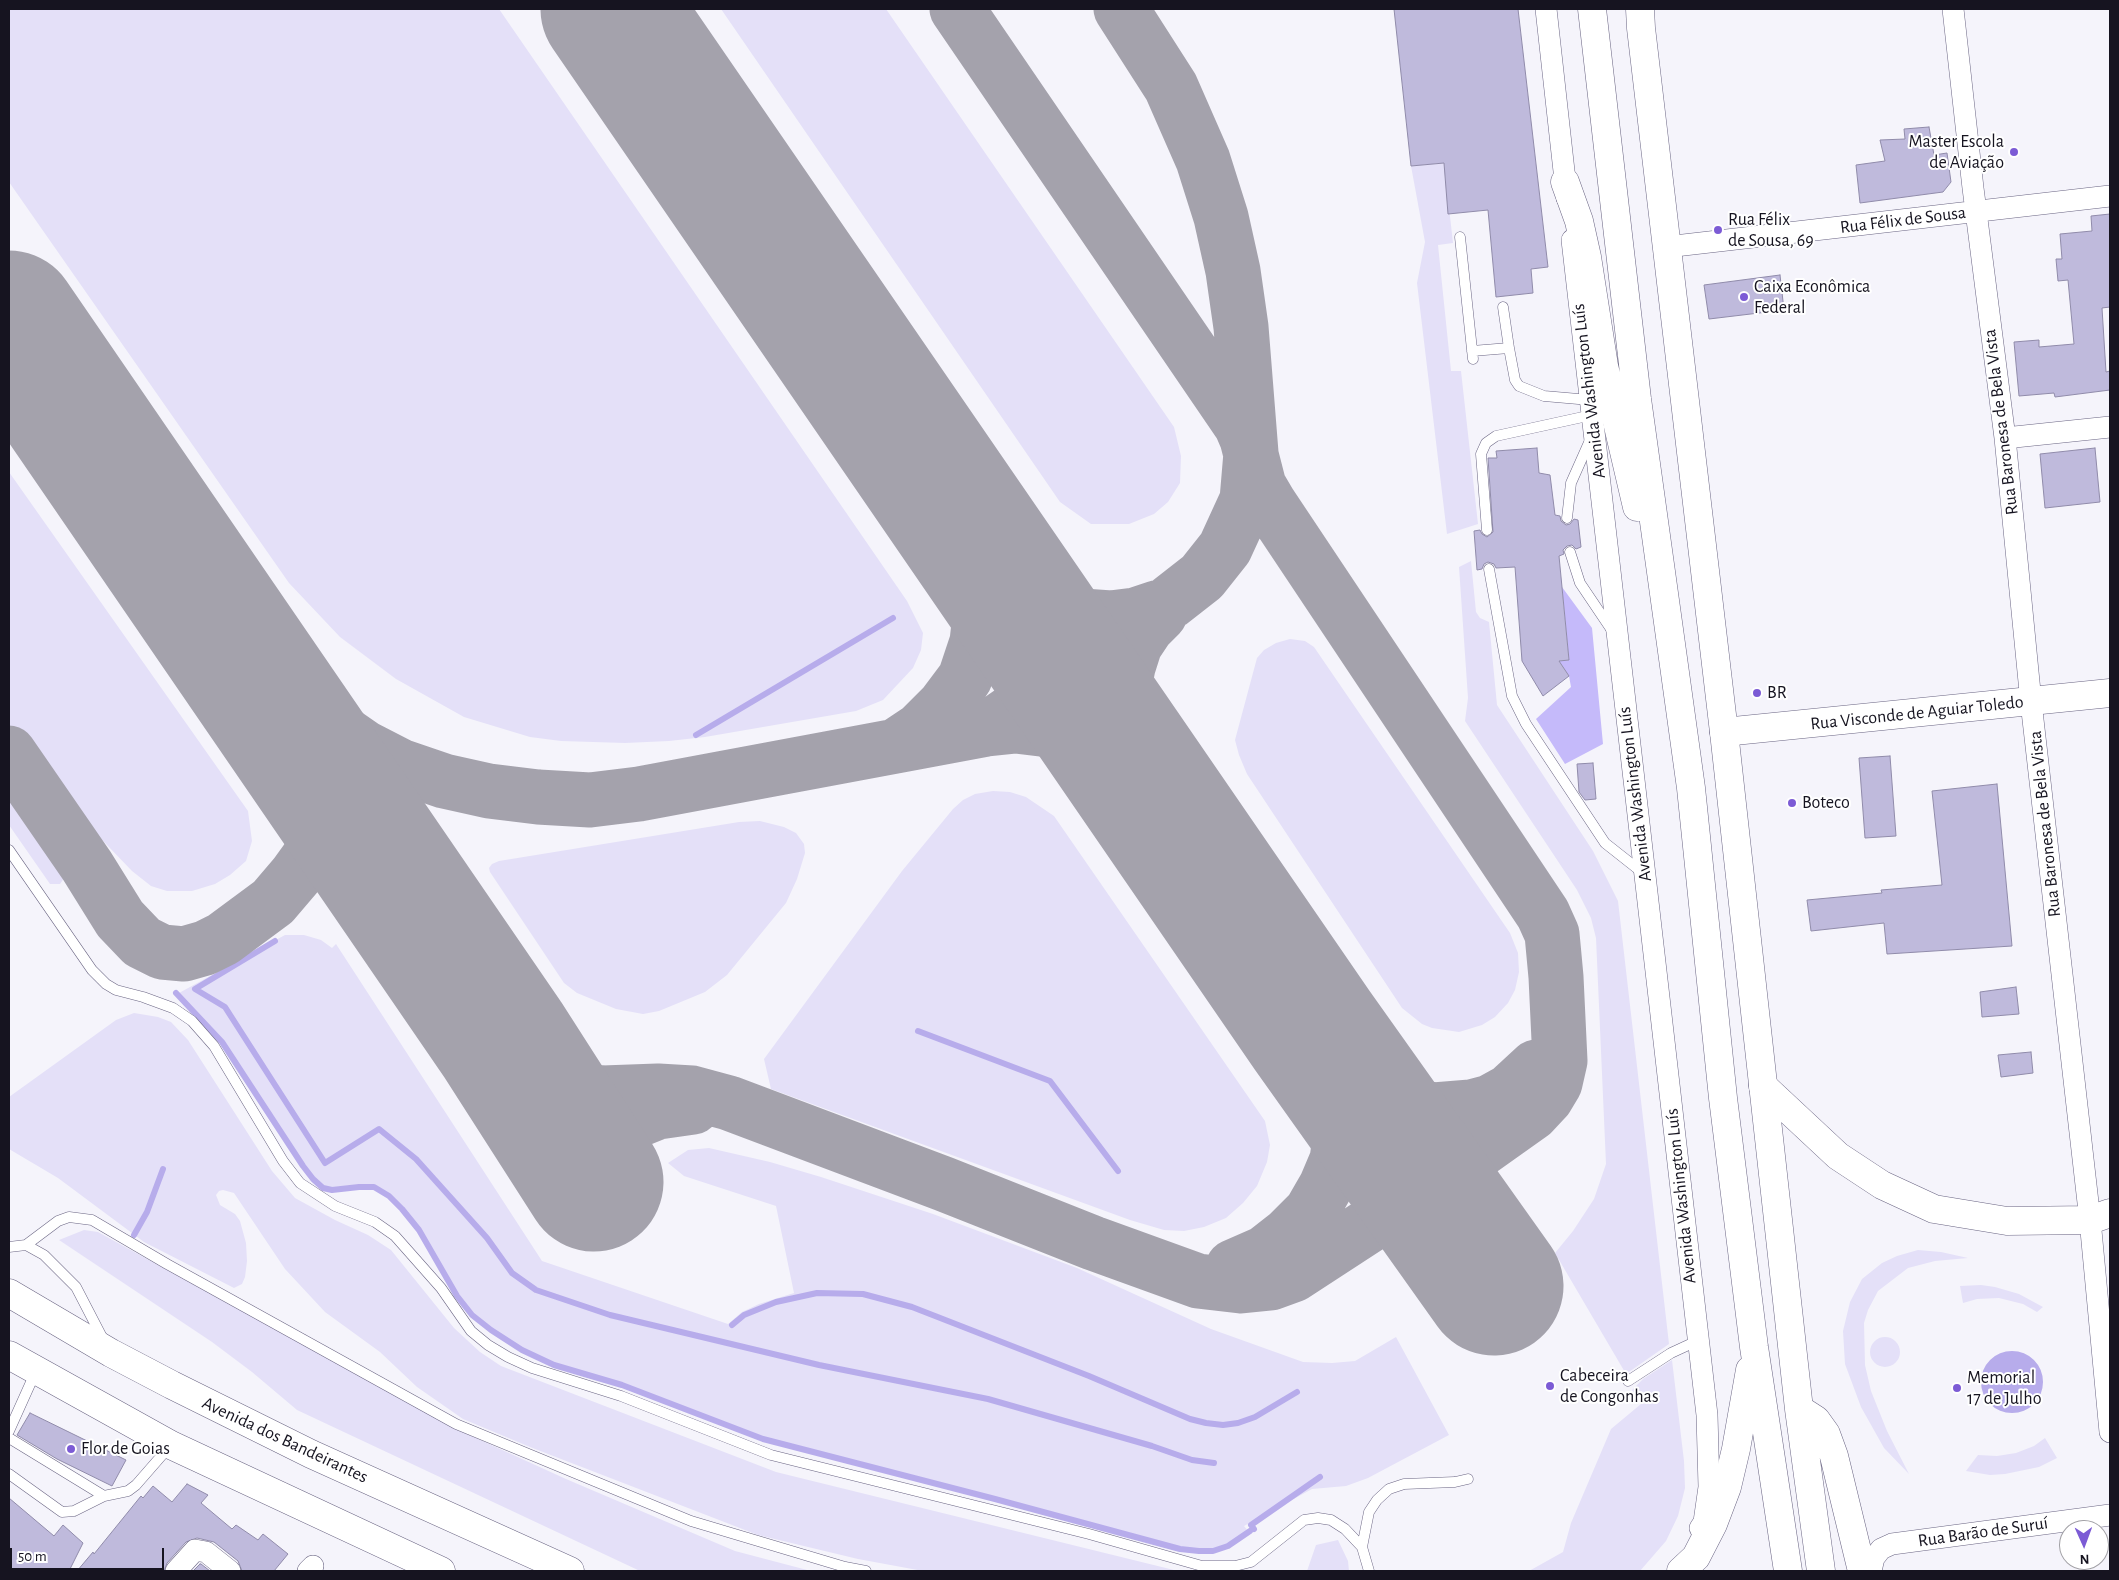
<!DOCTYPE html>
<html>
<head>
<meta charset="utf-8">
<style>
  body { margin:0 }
  #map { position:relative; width:2119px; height:1580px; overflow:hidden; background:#f5f4fb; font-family:"Alegreya Sans",sans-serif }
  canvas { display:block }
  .frame { position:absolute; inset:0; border:10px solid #161420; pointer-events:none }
  .north { position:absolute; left:2059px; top:1520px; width:50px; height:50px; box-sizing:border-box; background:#fff; border:1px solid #a2a1a6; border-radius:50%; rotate:178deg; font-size:14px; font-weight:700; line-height:20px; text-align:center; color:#161420 }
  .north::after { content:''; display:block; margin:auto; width:18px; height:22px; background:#7c5bd5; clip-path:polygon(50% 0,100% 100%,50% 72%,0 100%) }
  .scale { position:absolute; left:10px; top:1548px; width:154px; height:22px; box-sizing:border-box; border:2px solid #161420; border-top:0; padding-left:6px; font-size:15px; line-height:18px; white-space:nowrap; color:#161420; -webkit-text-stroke:4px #fff; paint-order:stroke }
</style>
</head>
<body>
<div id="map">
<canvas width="2119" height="1580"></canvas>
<div class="frame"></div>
<div class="north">N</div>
<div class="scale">50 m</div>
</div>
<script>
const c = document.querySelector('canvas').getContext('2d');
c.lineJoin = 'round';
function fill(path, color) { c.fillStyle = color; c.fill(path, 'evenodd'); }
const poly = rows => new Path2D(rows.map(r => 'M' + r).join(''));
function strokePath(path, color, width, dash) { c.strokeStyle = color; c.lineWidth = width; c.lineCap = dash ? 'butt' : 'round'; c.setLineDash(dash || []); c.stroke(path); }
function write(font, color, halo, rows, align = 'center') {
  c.font = font + ' "Alegreya Sans",sans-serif'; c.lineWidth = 4; c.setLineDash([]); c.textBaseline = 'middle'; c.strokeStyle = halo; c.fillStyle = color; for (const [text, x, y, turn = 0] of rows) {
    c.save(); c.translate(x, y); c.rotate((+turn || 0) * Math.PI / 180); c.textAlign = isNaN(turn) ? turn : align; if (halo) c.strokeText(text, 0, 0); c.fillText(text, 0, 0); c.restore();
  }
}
fill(poly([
  [9,9,499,9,907,601,923,633,921,650,913,668,883,700,856,711,705,737,669,741,625,743,561,741,530,737,464,717,396,679,340,637,289,583,9,182],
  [721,9,886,9,1174,427,1181,456,1180,483,1168,502,1154,514,1129,524,1091,524,1060,502],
  [1444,163,1453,243,1438,245,1451,371,1461,371,1478,524,1447,534,1417,283,1425,242,1411,166],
  [9,472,248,811,252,841,246,861,230,875,215,884,192,891,167,891,151,886,132,871,56,792,9,728],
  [1471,561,1476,612,1480,618,1489,622,1497,705,1593,851,1618,901,1669,1344,1626,1374,1555,1253,1573,1231,1594,1199,1606,1164,1596,938,1591,918,1577,890,1465,721,1468,698,1459,567],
  [1290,639,1305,641,1314,647,1510,933,1518,953,1519,972,1515,990,1508,1003,1495,1017,1482,1025,1459,1032,1432,1028,1422,1024,1402,1008,1247,774,1239,755,1235,740,1257,658,1264,650,1276,643],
  [9,779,66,861,67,874,60,884,50,884,9,825],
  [993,791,1010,792,1026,797,1054,816,1265,1121,1270,1145,1267,1162,1257,1186,1243,1203,1226,1218,1204,1227,1184,1231,1164,1230,1130,1220,771,1089,764,1059,902,871,953,809,963,800,975,794],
  [760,821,784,827,796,833,804,844,805,853,797,879,786,903,727,975,705,992,659,1011,643,1014,616,1009,577,993,564,983,490,872,489,868,492,864,499,861,739,822],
  [285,935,304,935,321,940,332,948,336,944,542,1261,728,1324,742,1312,759,1304,794,1293,776,1206,684,1176,668,1163,688,1150,709,1148,770,1162,821,1177,933,1214,1077,1268,1211,1329,1303,1362,1332,1363,1355,1361,1396,1337,1449,1435,1368,1478,1346,1486,1312,1489,1244,1526,1248,1531,1227,1545,1213,1549,1199,1550,1181,1548,996,1497,764,1438,622,1384,555,1363,523,1349,492,1329,474,1314,459,1296,420,1229,403,1208,390,1195,374,1186,359,1185,332,1189,324,1186,314,1178,304,1165,223,1041,179,993],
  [134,1013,158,1017,171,1022,188,1040,272,1171,295,1198,335,1220,368,1235,391,1250,454,1328,480,1352,501,1366,776,1472,1178,1571,923,1571,858,1559,758,1535,530,1447,463,1419,417,1387,380,1352,325,1312,285,1269,234,1193,223,1190,219,1191,216,1195,220,1205,235,1214,240,1221,246,1243,247,1261,245,1277,242,1284,234,1288,144,1242,58,1178,9,1149,9,1097,116,1020],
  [84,1230,98,1232,454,1428,566,1479,735,1551,811,1571,640,1571,297,1410,252,1372,212,1342,59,1240],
  [1918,1250,1941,1252,1968,1258,1935,1261,1908,1268,1878,1291,1868,1310,1864,1323,1865,1365,1871,1391,1887,1431,1909,1474,1884,1448,1861,1407,1845,1364,1843,1331,1850,1302,1862,1279,1882,1263,1897,1256],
  [1981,1285,1995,1287,2019,1294,2043,1307,2037,1312,2023,1304,1999,1298,1977,1299,1963,1303,1960,1286],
  '1870 1352a15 15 0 1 1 30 0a15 15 0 1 1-30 0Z',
  [1672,1360,1684,1461,1685,1488,1678,1516,1666,1541,1640,1571,1529,1571,1563,1552,1571,1523,1611,1429,1641,1404,1632,1390,1643,1379],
  [2045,1438,2057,1458,2039,1467,2005,1474,1990,1475,1966,1471,1978,1455,1997,1456,2016,1453,2034,1446],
  [1338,1540,1348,1561,1349,1571,1307,1571,1316,1545]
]), '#e4e0f8');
fill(poly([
  [1562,587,1592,628,1603,744,1565,764,1536,719,1571,687,1569,676,1559,661,1569,660]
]), '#c5bafa');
fill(poly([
  '1981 1382a31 31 0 1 1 62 0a31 31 0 1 1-62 0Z'
]), '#b7aceb');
strokePath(poly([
  [696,735,893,618],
  [275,941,195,989,225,1007,325,1163,379,1129,416,1159,487,1238,512,1273,536,1290,610,1315,819,1365,988,1399,1152,1446,1192,1460,1214,1463],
  [176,993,222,1042,303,1166,313,1179,323,1188,332,1190,359,1187,374,1187,389,1196,402,1209,419,1230,457,1296,472,1315,491,1330,522,1350,554,1365,622,1385,763,1439,995,1499,1180,1549,1199,1551,1213,1551,1228,1546,1250,1531],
  [918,1031,1050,1081,1118,1171],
  [134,1235,147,1212,163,1169],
  [732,1325,744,1315,776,1302,817,1293,863,1294,912,1307,1089,1376,1190,1419,1206,1423,1223,1425,1238,1423,1255,1417,1297,1392],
  [1254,1529,1251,1525,1320,1477]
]), '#b7aceb', 6);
strokePath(poly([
  [971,535,980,615,977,642,965,678,944,706,920,730,896,746,987,729,1016,726,1049,730,1085,742,1114,761,1135,779,1156,804],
  [990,561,1033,599,1053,609,1082,616,1111,618,1135,615,1156,608],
  [227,639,280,689,365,748,400,766,444,781,489,791,538,797,590,800,639,794,896,746],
  [987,729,1170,602,1202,577,1225,548,1247,500,1251,453,1241,327,1233,271,1221,217,1203,160,1171,87,1121,9],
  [9,753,87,866,120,919,142,942,162,952,184,954,205,948,223,939,273,902,296,875,314,850,319,823,319,796,316,776,308,757],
  [1138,778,1128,745,1124,718,1123,693,1128,667,1135,645,1147,627,1160,614],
  [503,1040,539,1072,555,1081,579,1091,603,1093,658,1091,692,1093,729,1103,944,1184,1093,1243,1198,1281,1241,1286,1271,1283,1293,1275,1425,1189,1532,1113,1546,1098,1555,1083,1560,1061,1556,977,1552,934,1543,914,1269,503,1259,486,1247,439,1241,425,957,9],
  [1340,1070,1395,1103,1434,1110,1471,1107,1490,1102,1510,1091,1536,1067],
  [579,1159,638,1120,658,1112,693,1107],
  [1233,1267,1265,1253,1288,1235,1311,1212,1326,1186,1337,1160,1341,1131,1339,1102,1333,1080,1312,1030]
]), '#a4a2ac', 55);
strokePath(poly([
  [610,9,1312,1030,1494,1286],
  [9,320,503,1040,594,1182]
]), '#a4a2ac', 139);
const building = poly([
  [1394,9,1518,9,1548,267,1531,269,1533,293,1496,297,1488,210,1448,214,1444,163,1411,166,1394,9],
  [1929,127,1934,155,1947,153,1951,182,1943,192,1860,203,1856,165,1885,161,1880,140,1905,139,1904,129,1929,127],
  [2110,214,2110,307,2102,308,2106,372,2110,371,2110,390,2055,397,2054,393,2019,396,2014,342,2039,340,2039,347,2074,344,2068,280,2058,281,2056,259,2062,259,2060,234,2092,231,2091,216,2110,214],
  [1780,275,1784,310,1709,319,1704,285,1780,275],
  [1537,448,1539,473,1550,475,1555,515,1560,516,1561,521,1566,525,1570,524,1574,519,1578,520,1581,547,1576,549,1572,545,1567,546,1563,550,1564,554,1559,556,1569,660,1559,661,1569,676,1543,696,1522,661,1515,567,1496,568,1494,564,1488,562,1484,564,1482,569,1477,570,1474,531,1480,530,1482,534,1487,537,1493,532,1488,458,1497,458,1496,451,1537,448],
  [2095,448,2100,502,2045,508,2040,454,2095,448],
  [1890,756,1896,836,1865,838,1859,758,1890,756],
  [1593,763,1596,799,1585,800,1579,792,1577,764,1593,763],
  [1997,784,2012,946,1887,954,1884,923,1811,931,1807,900,1882,893,1881,890,1942,885,1932,791,1997,784],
  [2016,987,2019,1014,1982,1017,1980,992,2016,987],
  [2031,1052,2033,1073,2001,1077,1998,1055,2031,1052],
  [30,1413,126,1460,112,1486,57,1459,17,1435,30,1413],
  [187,1484,208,1495,201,1503,232,1529,236,1525,258,1540,263,1534,288,1554,274,1571,242,1571,238,1561,214,1542,197,1538,186,1542,167,1563,164,1571,77,1571,93,1552,94,1554,141,1496,143,1498,153,1486,172,1502,187,1484],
  [9,1498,54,1536,63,1525,83,1543,69,1571,9,1571,9,1498],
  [200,1564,201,1564,210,1571,193,1571,200,1564]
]);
fill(building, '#bfbadc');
strokePath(building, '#908baa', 1);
const lane = poly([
  [1460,237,1473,359],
  [1509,348,1515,380,1519,386,1544,396,1590,400],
  [1472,351,1509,348,1503,307],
  [1567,518,1571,483,1591,438],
  [1487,530,1481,454,1486,443,1496,436,1592,415],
  [1570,552,1580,583,1613,632],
  [1489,569,1512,696,1526,724,1605,843,1643,873],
  [9,850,92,970,106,984,116,990,143,997,173,1008,192,1021,214,1046,283,1161,300,1183,335,1206,375,1222,395,1236,441,1288,471,1331,488,1345,508,1357,532,1368,621,1396,771,1455,1089,1534,1202,1566,1235,1566,1251,1562,1304,1520,1318,1518,1331,1520,1345,1529,1362,1547],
  [26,1245,58,1221,69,1217,92,1220,167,1264,456,1424,691,1521,845,1567,866,1571],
  [9,1247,26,1245,44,1255,76,1287,104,1341],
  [1628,1381,1671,1353,1697,1341],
  [9,1431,36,1371],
  [9,1438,104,1496],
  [9,1474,62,1512,74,1511,104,1496,128,1491,136,1485,170,1446],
  [1369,1571,1362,1547,1369,1512,1377,1500,1389,1489,1404,1484,1455,1482,1468,1479]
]);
const street = poly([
  [1546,9,1567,198],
  [1953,9,1973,188,2005,438,2031,702,2090,1220,2110,1432],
  [1572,240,1707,1415,1709,1487,1704,1522,1700,1528],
  [1666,247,2110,196],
  [2005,438,2110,427],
  [176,1571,195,1550,206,1552,230,1571],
  [308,1571,313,1566],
  [1871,1571,1874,1558,1881,1549,1892,1544,2110,1515]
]);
const secondary = poly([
  [1724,732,2110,693],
  [1763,1086,1838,1156,1882,1185,1934,1209,2007,1221,2090,1220,2110,1213]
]);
const highway = poly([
  [1592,9,1637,399,1691,788,1723,1098,1754,1347,1788,1571],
  [1640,9,1641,28,1724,732,1799,1409,1821,1571],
  [1565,182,1579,221,1587,257,1604,366,1637,507],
  [9,1293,111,1353,172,1385,311,1454,570,1571],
  [9,1355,171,1445,441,1571],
  [1799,1409,1816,1420,1826,1434,1834,1456,1862,1571],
  [1681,1571,1696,1557,1713,1524,1727,1487,1736,1449,1750,1370]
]);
strokePath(lane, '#6a6583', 11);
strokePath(street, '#6a6583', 22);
strokePath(secondary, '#6a6583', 29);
strokePath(highway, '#6a6583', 29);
strokePath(lane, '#fff', 10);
strokePath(street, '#fff', 21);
strokePath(secondary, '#fff', 28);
strokePath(highway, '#fff', 28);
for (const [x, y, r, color] of [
  [2014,152,5,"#7c5bd5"],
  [1718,230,5,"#7c5bd5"],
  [1744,297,5,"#7c5bd5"],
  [1757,693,5,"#7c5bd5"],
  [1792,803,5,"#7c5bd5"],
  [1550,1386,5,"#7c5bd5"],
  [1957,1388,5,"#7c5bd5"],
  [71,1449,5,"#7c5bd5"]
]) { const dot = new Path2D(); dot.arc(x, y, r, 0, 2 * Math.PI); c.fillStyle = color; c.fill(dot); strokePath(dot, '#fff', 2); }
write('18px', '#161420', '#fff', [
  ["Master Escola",2004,142,"right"],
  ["de Aviação",2004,163,"right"],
  ["Rua Félix",1728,220],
  ["de Sousa, 69",1728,241],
  ["Caixa Econômica",1754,287],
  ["Federal",1754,308],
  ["BR",1767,693],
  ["Boteco",1802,803],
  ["Cabeceira",1560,1376],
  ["de Congonhas",1560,1397],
  ["Memorial",1967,1378],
  ["17 de Julho",1967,1399],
  ["Flor de Goias",81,1449]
], 'left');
write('18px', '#161420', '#fff', [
  ["Rua Félix de Sousa",1903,220,-7],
  ["Avenida Washington Luís",1589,391,-97],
  ["Rua Baronesa de Bela Vista",2001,422,-97],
  ["Rua Visconde de Aguiar Toledo",1917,713,-6],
  ["Avenida Washington Luís",1635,794,-97],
  ["Rua Baronesa de Bela Vista",2045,824,-96],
  ["Avenida Washington Luís",1681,1196,-96],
  ["Avenida dos Bandeirantes",285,1440,25],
  ["Rua Barão de Suruí",1983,1532,-8]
]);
</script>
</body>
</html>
